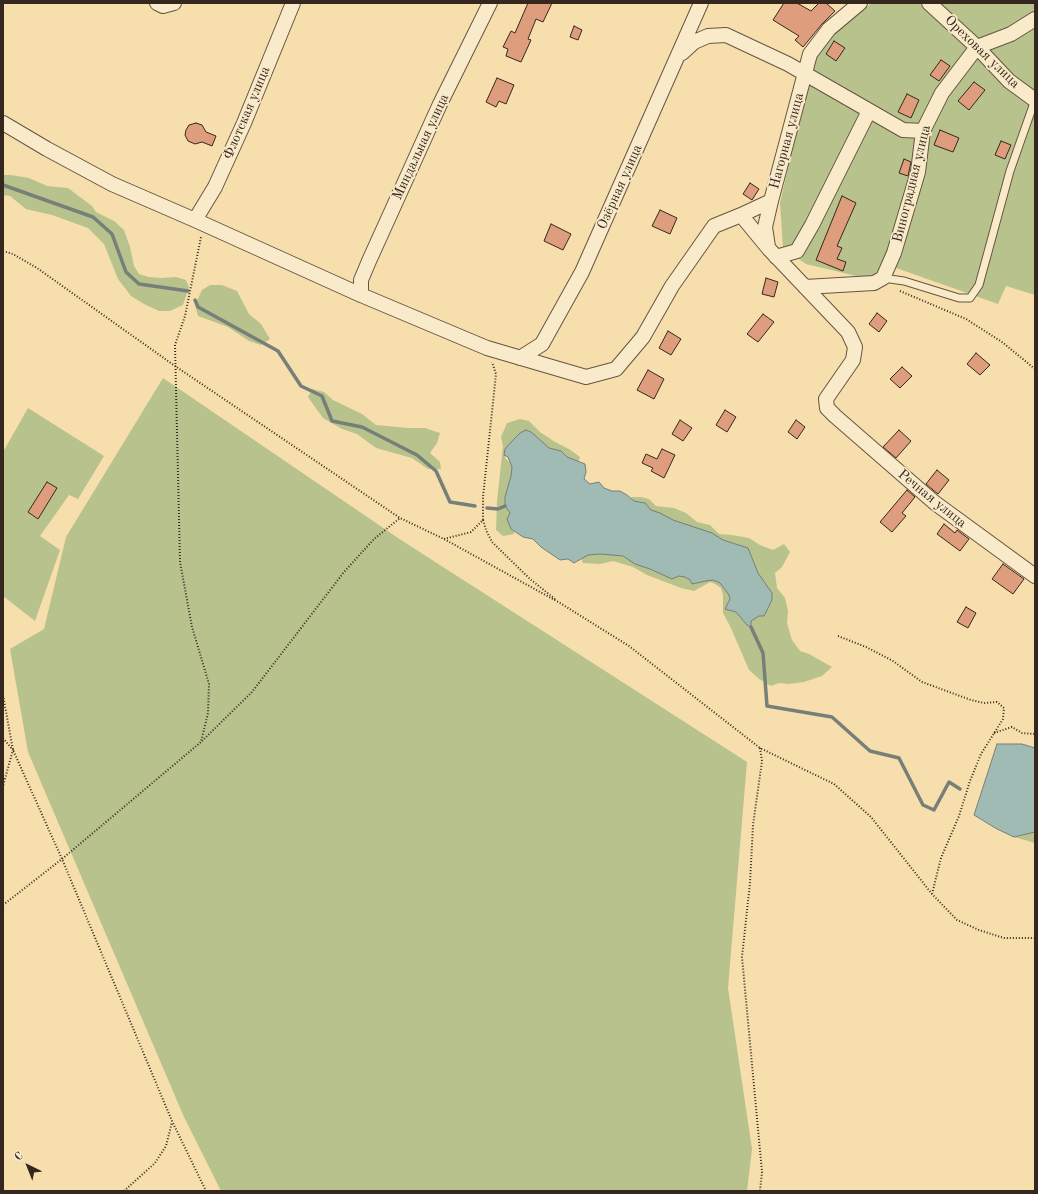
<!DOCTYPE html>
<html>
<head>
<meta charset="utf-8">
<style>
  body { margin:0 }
  #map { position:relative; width:1038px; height:1194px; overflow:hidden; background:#f6dfad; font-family:"Old Standard TT",serif }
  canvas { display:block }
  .frame { position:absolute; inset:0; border:4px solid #36271e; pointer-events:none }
  .north { position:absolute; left:8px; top:1146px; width:40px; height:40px; -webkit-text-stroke:3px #f9eaca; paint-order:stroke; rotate:317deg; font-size:11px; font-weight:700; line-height:16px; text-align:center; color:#36271e }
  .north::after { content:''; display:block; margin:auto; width:14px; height:18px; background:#36271e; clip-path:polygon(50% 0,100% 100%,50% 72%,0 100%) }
</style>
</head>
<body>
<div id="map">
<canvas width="1038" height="1194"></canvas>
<div class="frame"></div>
<div class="north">С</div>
</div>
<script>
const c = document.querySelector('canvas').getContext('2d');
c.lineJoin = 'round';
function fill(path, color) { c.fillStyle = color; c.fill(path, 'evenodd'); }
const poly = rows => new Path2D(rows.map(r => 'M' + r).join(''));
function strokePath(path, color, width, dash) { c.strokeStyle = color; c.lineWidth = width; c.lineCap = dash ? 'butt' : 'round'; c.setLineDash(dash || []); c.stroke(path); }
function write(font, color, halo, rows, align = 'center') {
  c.font = font + ' "Old Standard TT",serif'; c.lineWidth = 3.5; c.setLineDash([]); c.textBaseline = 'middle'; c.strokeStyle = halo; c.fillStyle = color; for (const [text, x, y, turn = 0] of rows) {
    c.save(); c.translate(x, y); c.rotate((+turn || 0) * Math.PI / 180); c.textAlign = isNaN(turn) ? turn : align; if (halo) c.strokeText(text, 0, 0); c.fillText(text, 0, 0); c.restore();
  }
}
fill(poly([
  [871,3,1035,3,1035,295,1006,286,998,304,882,263,873,280,806,264,783,248,780,203,811,67,830,35,866,8],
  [3,175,11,175,29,178,47,186,68,188,92,206,96,212,114,221,124,230,130,247,134,266,139,274,149,277,161,278,176,277,186,280,189,287,183,305,170,311,159,311,144,304,131,296,118,279,104,244,88,228,52,215,26,209,10,196,3,195],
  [210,285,222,285,237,291,249,314,261,324,270,339,261,345,249,341,228,327,198,316,195,305,202,290],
  [163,378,401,540,747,762,728,988,752,1149,747,1191,221,1191,184,1117,28,752,10,649,44,629,66,537],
  [312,389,324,392,333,400,362,414,376,425,409,428,425,428,440,433,437,443,430,453,440,462,441,469,428,469,412,458,376,448,357,434,342,429,323,418,308,397],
  [28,408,104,456,78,499,69,495,40,536,60,550,35,621,3,596,3,452],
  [520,419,529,421,540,432,555,442,569,449,580,457,578,463,507,448,505,458,513,465,513,516,514,534,503,536,496,530,497,501,503,446,501,437,507,423],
  [632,497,641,497,649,499,656,506,674,508,686,513,697,522,710,525,719,534,732,535,749,538,760,545,773,550,784,544,790,552,782,567,775,573,777,588,785,598,788,611,787,623,792,640,800,651,809,654,832,667,822,676,804,682,789,684,779,683,771,686,759,679,749,670,731,628,723,613,723,595,721,588,715,584,710,582,694,591,681,588,647,575,633,567,613,561,600,564,583,563,581,558,590,552,619,551,640,563,668,568,672,576,681,572,686,571,696,578,706,576,723,579,732,583,740,590,739,610,750,614,762,611,765,598,763,590,757,590,752,593,746,588,744,577,731,556,716,546,718,542,713,535,702,532,680,527,653,513,643,505,629,501],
  [1035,832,1035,843,1014,837]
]), '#b8c28d');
const water = poly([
  [526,430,531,432,549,448,561,451,567,457,585,464,586,472,584,479,590,484,599,482,604,488,612,491,620,491,627,495,634,501,645,503,651,510,660,513,673,520,712,533,723,540,748,548,758,573,772,593,772,600,764,616,759,616,751,621,751,627,747,625,736,612,725,609,730,599,729,595,720,583,713,580,706,581,692,584,690,580,685,577,679,576,672,579,650,569,635,564,623,556,600,554,588,555,574,563,568,559,560,560,541,547,533,539,523,537,511,529,507,519,510,513,505,506,505,497,511,476,512,467,508,457,504,455,505,449,514,439,520,433,526,430],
  [997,744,1022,744,1035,748,1035,832,1014,837,997,829,974,815,997,744]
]);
fill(water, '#a0bab4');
strokePath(water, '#767f78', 1);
strokePath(poly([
  [3,185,93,217,112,234,126,272,139,284,188,291],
  [195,300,198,307,278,351,301,386,322,396,332,421,362,427,417,455,436,471,450,502,475,506],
  [487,508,498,509,505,506],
  [751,627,763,653,767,706,832,717,870,751,899,758,923,805,934,810,949,782,960,789]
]), '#767f78', 3.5);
const building = poly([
  [528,3,552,3,543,22,536,19,528,39,531,40,521,62,506,56,508,49,503,47,511,31,515,33,528,3],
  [784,3,797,3,811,11,819,3,826,3,835,11,822,24,803,47,795,40,799,36,773,20,784,3],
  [574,26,582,30,578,40,570,37,574,26],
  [834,41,845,48,836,61,826,54,834,41],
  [941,60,950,66,939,81,930,75,941,60],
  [497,78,514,85,506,104,499,101,496,107,486,102,497,78],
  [974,82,985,90,969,110,958,101,974,82],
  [907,94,919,100,911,118,898,112,907,94],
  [196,123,202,125,206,132,216,136,212,146,202,142,195,144,188,141,185,135,186,130,189,125,196,123],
  [940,130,959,138,953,152,934,145,940,130],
  [1001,141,1011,145,1005,159,995,155,1001,141],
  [904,159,911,162,908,176,899,173,904,159],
  [750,183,759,189,752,200,743,194,750,183],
  [842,196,856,203,837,246,842,248,837,259,846,262,843,271,816,260,842,196],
  [660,210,677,218,670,234,652,226,660,210],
  [551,224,571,234,563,250,544,241,551,224],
  [766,278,778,282,774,297,762,294,766,278],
  [877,313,887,321,879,332,869,324,877,313],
  [763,314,774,322,758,342,747,334,763,314],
  [668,331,681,339,671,355,659,348,668,331],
  [976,353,990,365,980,375,967,364,976,353],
  [902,367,912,376,900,388,890,379,902,367],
  [648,370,664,379,654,399,637,390,648,370],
  [725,410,736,417,727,432,716,425,725,410],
  [680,420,692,428,683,441,672,434,680,420],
  [796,420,805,427,797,439,788,432,796,420],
  [899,430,911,441,896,458,883,447,899,430],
  [662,449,675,455,664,478,651,471,653,468,642,463,646,454,657,459,662,449],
  [937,470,949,480,938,494,926,484,937,470],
  [47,482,57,488,38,519,28,512,47,482],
  [907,490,915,497,902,513,906,516,892,532,880,522,907,490],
  [944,524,955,533,957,530,969,539,960,551,937,534,944,524],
  [1003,564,1024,579,1013,594,992,579,1003,564],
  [966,607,976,613,968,628,957,622,966,607]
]);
fill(building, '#de9e7d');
strokePath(building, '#36271e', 1);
const service = poly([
  [883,278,904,281,959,298,970,298,979,285,1010,171,1035,100]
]);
const minor = poly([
  [157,3,163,6,174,3],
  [929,3,977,47,1009,81,1035,100],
  [682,53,694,42,708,36,726,35,788,64,903,130,923,131],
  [3,123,47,149,112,184,195,220,361,295,487,348,586,377,616,369,643,337,672,286,714,226,741,215,771,201,810,54,829,29,860,3],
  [741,215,769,249,848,332,855,347,853,360,826,399,827,408,835,416,935,503,1035,576],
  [195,220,215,187,244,123,293,3],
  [768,247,765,227,771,201],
  [776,257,797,251,812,225,869,111],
  [805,287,874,283,883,278,894,253,918,172,923,131,942,93,977,47,1011,34,1035,19],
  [361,295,361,280,369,261,440,104,490,3],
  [520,358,542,344,582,272,701,3]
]);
strokePath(service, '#665542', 9);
strokePath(minor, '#665542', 16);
strokePath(poly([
  [3,251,13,254,37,268,175,366,400,518,444,539,560,603,629,646,760,748,834,784,871,817,932,894,957,920,979,930,1004,938,1035,938],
  [900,291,966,319,1002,342,1035,369],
  [483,520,486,530,492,542,530,579,555,599],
  [444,539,471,532,483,520,483,497,496,374,492,362],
  [838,636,866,647,893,661,922,682,971,700,984,703,997,702,1004,708,1003,719,981,754,970,781,959,816,941,858,932,894],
  [3,695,13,750,62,859,172,1121,206,1191],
  [994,733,1012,727,1022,733,1035,734],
  [3,738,13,750,3,786],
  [202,741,252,692,344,572,374,539,400,518],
  [760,748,762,761,753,825,750,883,742,957,762,1172,760,1191],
  [3,905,62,859,201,742,208,713,209,684,192,627,180,562,175,345,185,316,201,237],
  [124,1191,155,1163,166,1146,172,1122]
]), '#36271e', 2, [1, 2]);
strokePath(service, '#f9eaca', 7);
strokePath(minor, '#f9eaca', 14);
write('14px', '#36271e', '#f9eaca', [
  ["Ореховая улица",982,52,44],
  ["Флотская улица",247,113,-67],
  ["Нагорная улица",787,141,-75],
  ["Миндальная улица",421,147,-65],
  ["Виноградная улица",912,184,-76],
  ["Озёрная улица",620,187,-66],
  ["Речная улица",932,499,39]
]);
</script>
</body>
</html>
